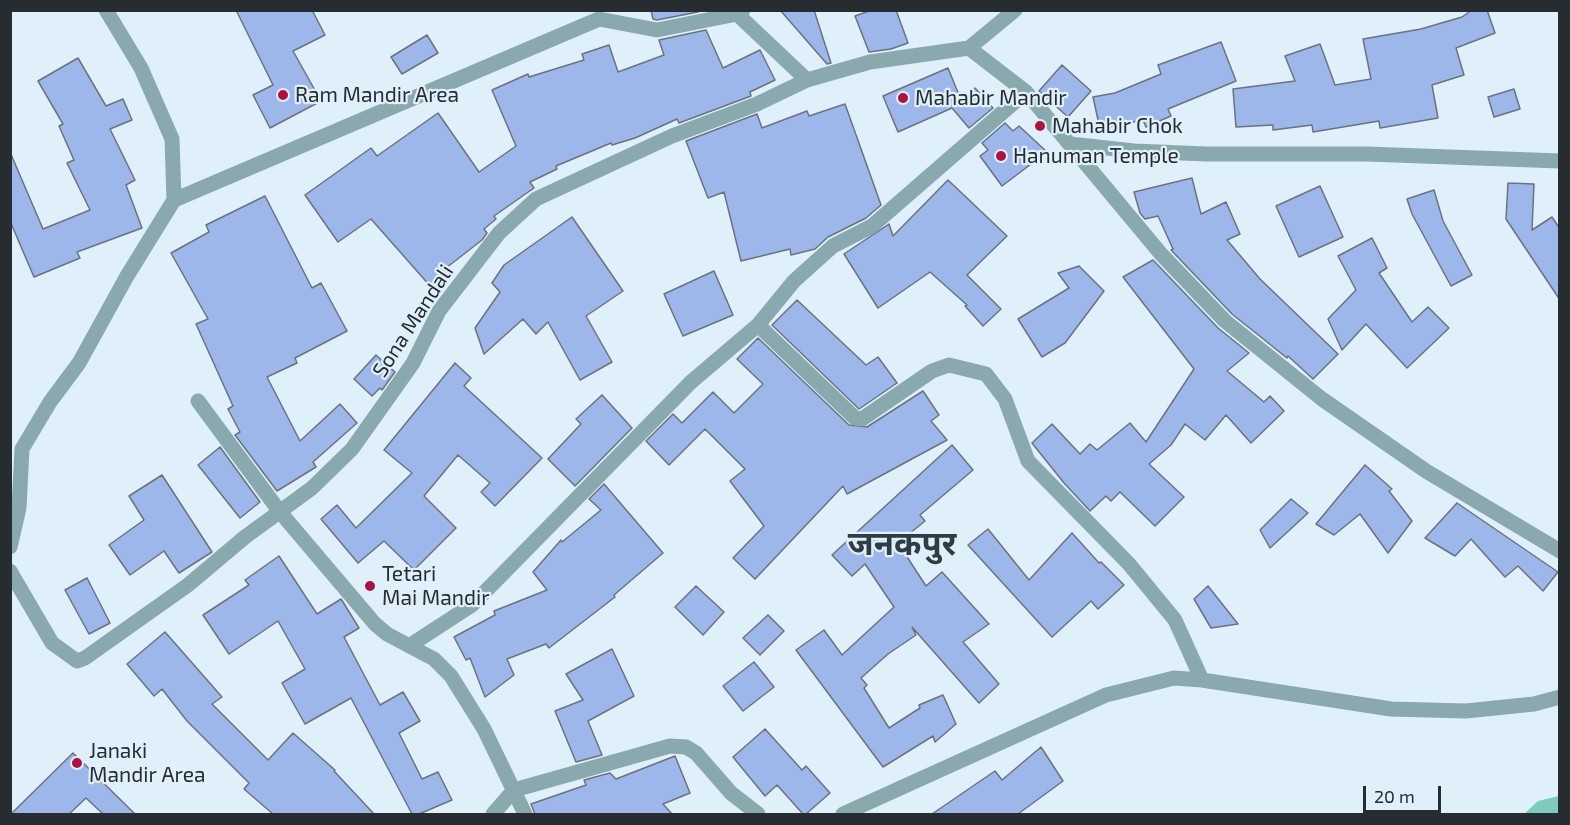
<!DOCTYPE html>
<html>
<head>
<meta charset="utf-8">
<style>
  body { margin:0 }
  #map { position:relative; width:1570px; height:825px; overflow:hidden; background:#e0f0fa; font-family:"Exo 2",sans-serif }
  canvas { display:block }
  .frame { position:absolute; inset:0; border:12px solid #262c30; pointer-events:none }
  .scale { position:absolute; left:1363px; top:786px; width:78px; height:27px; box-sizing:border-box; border:3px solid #262c30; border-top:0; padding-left:8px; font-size:18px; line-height:21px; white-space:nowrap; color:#262c30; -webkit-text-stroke:4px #e0f0fa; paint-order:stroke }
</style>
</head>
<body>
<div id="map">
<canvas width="1570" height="825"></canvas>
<div class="frame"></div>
<div class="scale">20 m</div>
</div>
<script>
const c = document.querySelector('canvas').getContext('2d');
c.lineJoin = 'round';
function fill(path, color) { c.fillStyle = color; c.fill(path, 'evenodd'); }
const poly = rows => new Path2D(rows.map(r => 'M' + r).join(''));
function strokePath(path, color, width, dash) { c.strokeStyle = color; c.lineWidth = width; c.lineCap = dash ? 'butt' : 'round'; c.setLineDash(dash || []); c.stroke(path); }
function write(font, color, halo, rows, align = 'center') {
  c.font = font + ' "Exo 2","Noto Sans Devanagari",sans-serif'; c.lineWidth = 4.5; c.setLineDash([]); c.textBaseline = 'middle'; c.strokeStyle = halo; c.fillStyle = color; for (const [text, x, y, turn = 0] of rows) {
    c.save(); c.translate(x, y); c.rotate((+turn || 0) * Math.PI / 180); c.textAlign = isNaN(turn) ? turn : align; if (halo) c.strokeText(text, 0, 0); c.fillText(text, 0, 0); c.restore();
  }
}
fill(poly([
  [1559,796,1559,814,1524,814,1538,801]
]), '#7dcabf');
const building = poly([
  [236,10,312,10,325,35,293,51,321,101,270,128,253,95,273,85,236,10],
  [651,10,697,10,698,12,657,20,653,19,651,10],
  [780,10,814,10,831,63,827,64,780,10],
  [872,10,896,10,908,43,891,49,869,52,855,16,872,10],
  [1472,10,1487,10,1495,33,1456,48,1464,75,1432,85,1438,118,1380,128,1379,121,1313,132,1312,125,1273,130,1273,125,1236,127,1233,89,1295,81,1285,56,1320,44,1335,85,1371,79,1363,39,1421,29,1462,17,1472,10],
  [706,30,723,68,760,50,775,80,750,92,751,96,679,123,677,119,635,138,612,145,611,143,556,166,557,169,530,182,534,188,494,216,496,219,484,229,487,233,482,240,446,268,452,276,431,287,371,219,338,242,305,195,371,148,377,156,438,113,479,172,516,146,492,90,528,74,529,77,584,60,582,54,609,45,618,72,664,55,659,40,706,30],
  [427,35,438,53,402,74,391,57,427,35],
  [1221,42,1236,81,1168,109,1171,116,1146,127,1143,120,1100,129,1093,97,1115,93,1161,74,1158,65,1221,42],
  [78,58,106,106,123,99,132,120,110,129,135,180,126,185,142,228,77,252,80,258,34,277,10,221,10,152,43,229,90,210,67,163,74,160,59,126,63,124,38,81,78,58],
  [1062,65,1091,91,1068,117,1039,91,1062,65],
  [948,68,961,100,975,88,993,108,969,128,952,108,898,132,883,96,948,68],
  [1514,89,1520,109,1494,117,1488,97,1514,89],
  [845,104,881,205,866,218,828,237,815,249,791,255,790,249,741,261,724,192,708,198,686,141,757,114,762,128,807,111,809,116,845,104],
  [1005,123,1013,131,1019,126,1047,152,1002,186,980,156,988,150,982,143,1005,123],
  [1192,178,1201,214,1226,202,1240,234,1227,240,1260,279,1338,354,1313,379,1288,356,1287,358,1232,314,1171,250,1173,249,1158,216,1145,219,1140,213,1134,192,1192,178],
  [948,180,1007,236,967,275,1001,309,983,326,965,306,967,305,930,272,878,308,844,254,889,224,893,236,948,180],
  [1508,183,1534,184,1532,230,1552,217,1560,229,1560,300,1506,219,1508,183],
  [1320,186,1343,237,1299,257,1276,206,1320,186],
  [1434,190,1443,221,1472,275,1451,286,1412,214,1407,199,1434,190],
  [265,196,312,288,321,283,347,331,295,358,297,363,267,377,300,441,340,404,357,423,313,462,316,467,277,491,235,435,240,432,228,409,233,406,196,324,208,319,171,253,209,232,206,225,265,196],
  [572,217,623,291,586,316,612,362,580,380,548,322,536,334,523,319,484,354,475,328,500,292,492,283,504,265,572,217],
  [1372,238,1387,268,1379,273,1412,322,1428,307,1449,328,1407,368,1366,324,1342,350,1328,319,1356,290,1338,256,1372,238],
  [1153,260,1218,328,1249,353,1227,371,1264,402,1270,396,1284,411,1251,443,1226,415,1205,440,1185,424,1171,445,1149,464,1184,497,1155,526,1120,492,1111,501,1106,496,1090,511,1064,483,1032,443,1052,424,1080,454,1090,444,1097,450,1130,423,1146,442,1194,369,1123,277,1153,260],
  [1079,266,1104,291,1065,343,1042,357,1018,319,1069,288,1058,273,1079,266],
  [714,271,733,315,683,336,664,294,714,271],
  [797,300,866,365,878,357,897,383,859,409,772,325,797,300],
  [758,338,849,425,867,427,923,391,939,415,931,421,947,440,847,494,843,486,755,579,733,558,764,526,730,481,745,469,705,429,669,465,646,441,673,414,682,423,713,392,734,413,763,384,737,359,758,338],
  [376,355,395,372,382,390,380,388,372,396,354,379,376,355],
  [455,363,471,378,464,386,542,458,495,506,481,492,490,483,458,455,424,496,456,528,414,570,384,541,358,563,321,519,337,505,356,528,412,473,384,450,455,363],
  [602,395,632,428,575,486,548,459,581,424,576,419,602,395],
  [952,445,973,470,920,515,925,521,898,543,926,586,942,572,989,624,963,642,999,684,979,703,912,627,916,635,888,654,861,678,867,685,864,688,889,728,920,708,919,705,943,695,956,724,935,742,933,736,883,767,796,650,824,630,842,655,894,607,865,564,852,576,832,555,952,445],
  [220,447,260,502,240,518,198,465,220,447],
  [1365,465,1392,489,1389,491,1412,521,1388,553,1360,514,1334,535,1316,524,1365,465],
  [162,475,212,552,179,573,164,551,130,575,109,545,144,520,129,496,162,475],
  [604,484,663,553,614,595,615,597,549,648,546,644,507,659,514,675,485,697,470,658,466,660,454,637,495,615,494,611,547,590,533,572,561,540,562,542,601,510,589,499,604,484],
  [1291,499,1308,513,1270,548,1260,530,1291,499],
  [1457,503,1558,572,1543,591,1518,566,1505,577,1471,539,1455,556,1425,538,1457,503],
  [988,529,1029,580,1072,533,1099,563,1101,562,1124,585,1098,609,1091,601,1052,637,968,545,988,529],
  [279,556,317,614,341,599,343,602,359,628,344,637,380,705,403,692,420,721,399,733,422,779,438,772,452,800,419,814,412,814,351,698,305,724,282,683,305,669,278,621,229,654,203,615,249,585,245,580,279,556],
  [87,578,110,623,89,634,65,590,87,578],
  [696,586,724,612,703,635,675,607,696,586],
  [1208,586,1238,624,1211,628,1194,599,1208,586],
  [768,615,784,631,760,655,743,638,768,615],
  [165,632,222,697,212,704,268,760,293,733,335,770,334,771,374,814,273,814,244,789,249,783,187,721,162,689,154,696,127,664,165,632],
  [612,649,634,696,588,721,602,755,576,762,555,711,583,700,566,674,612,649],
  [754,662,774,687,743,711,723,686,754,662],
  [765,729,802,770,806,766,830,793,806,814,803,814,777,785,765,796,733,757,765,729],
  [1041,747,1063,781,1018,814,932,814,995,771,1002,780,1041,747],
  [73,753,135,814,103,814,86,798,69,814,11,814,73,753],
  [675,756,690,793,663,804,672,814,535,814,531,804,586,785,584,780,610,773,616,779,675,756]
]);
fill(building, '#9eb7eb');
strokePath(building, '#6b727f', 1.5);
strokePath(poly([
  [737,14,807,80],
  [969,48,1026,92,1161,254,1225,321,1322,399,1426,471,1560,551],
  [969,48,1015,10],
  [1070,144,1134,151,1206,154,1367,154,1560,161],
  [174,200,599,19,657,30,737,14,743,10],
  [758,325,855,418,862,419,932,371,949,365,986,374,1005,399,1028,461,1129,564,1175,620,1202,680],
  [198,401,280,512,375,624,387,634,434,659,451,676,484,729,525,814],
  [10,547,19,508,22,449,50,402,79,363,127,276,174,200,172,139,141,68,106,10],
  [10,571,52,643,77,661,85,658,188,585,245,537,312,488,352,449,413,363,439,311,499,233,536,199,672,136,757,104,807,80,870,62,969,48],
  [409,646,472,605,691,382,758,325,794,281,833,246,872,226,1026,92],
  [493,814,514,790,670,746,686,747,696,753,731,793,758,814],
  [843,814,1106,695,1174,678,1202,680,1391,709,1466,711,1534,704,1560,697]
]), '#89a9af', 15);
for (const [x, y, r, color] of [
  [283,95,6,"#a91441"],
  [903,98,6,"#a91441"],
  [1040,126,6,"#a91441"],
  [1001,156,6,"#a91441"],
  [370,586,6,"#a91441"],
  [77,763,6,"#a91441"]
]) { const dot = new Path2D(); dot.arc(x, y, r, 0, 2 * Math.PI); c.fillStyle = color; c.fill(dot); strokePath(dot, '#e0f0fa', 2); }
write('21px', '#262c30', '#e0f0fa', [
  ["Ram Mandir Area",295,95],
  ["Mahabir Mandir",915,98],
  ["Mahabir Chok",1052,126],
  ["Hanuman Temple",1013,156],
  ["Tetari",382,574],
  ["Mai Mandir",382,598],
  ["Janaki",89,751],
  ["Mandir Area",89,775]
], 'left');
write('21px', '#262c30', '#e0f0fa', [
  ["Sona Mandali",413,321,-57]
]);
write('bold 33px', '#2f3c44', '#e0f0fa', [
  ["जनकपुर",902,544]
]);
</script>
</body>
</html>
